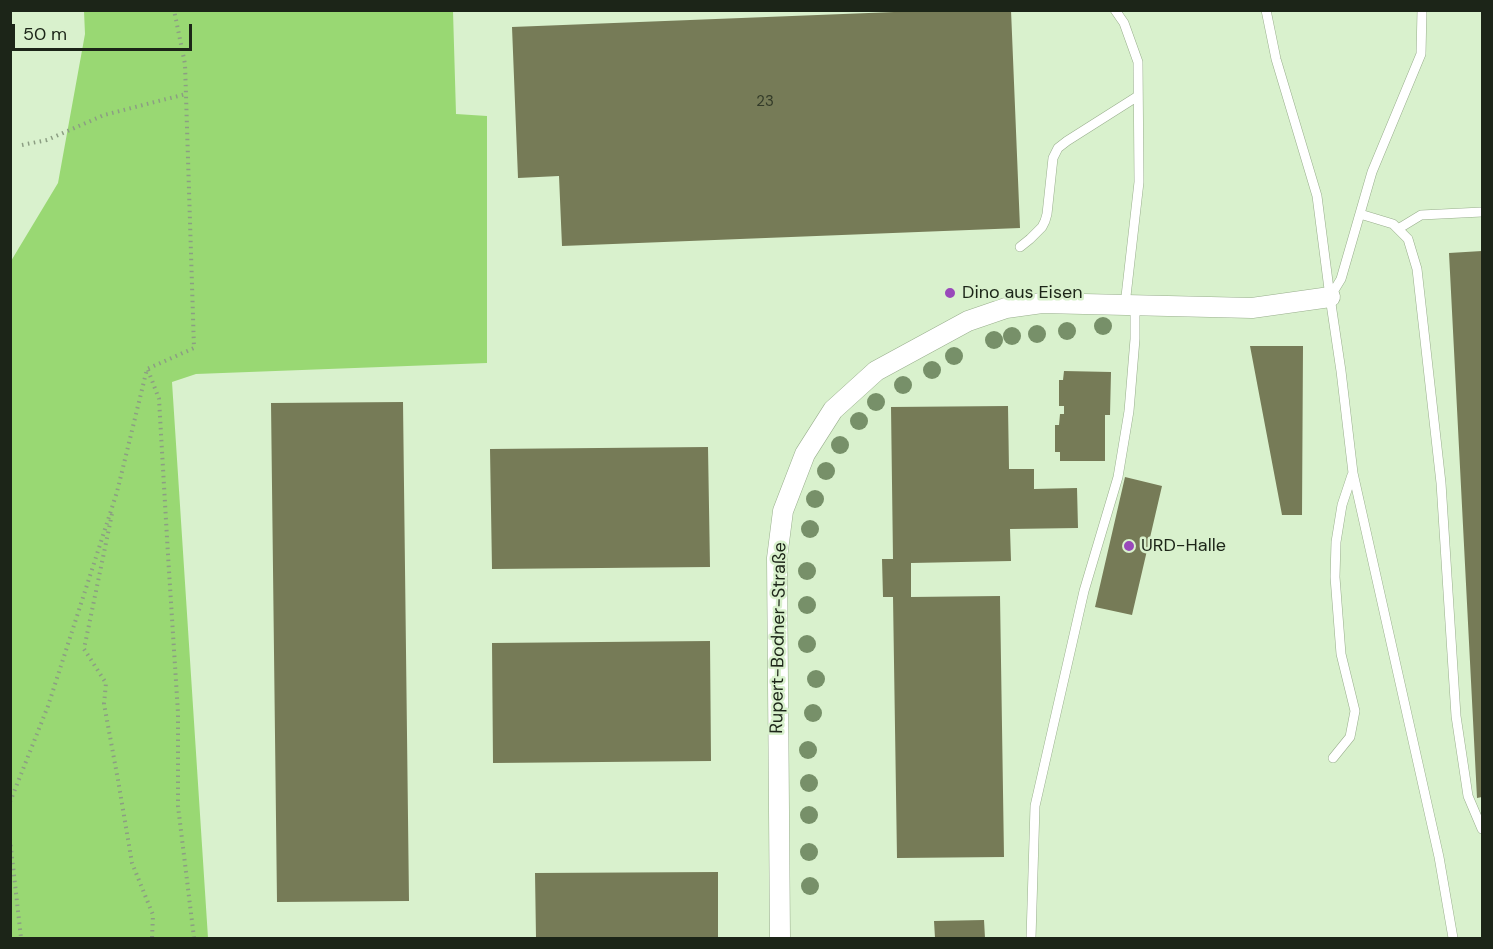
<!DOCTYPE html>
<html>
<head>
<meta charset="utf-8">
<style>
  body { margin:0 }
  #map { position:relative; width:1493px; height:949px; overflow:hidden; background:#d9f1cd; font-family:"DM Sans",sans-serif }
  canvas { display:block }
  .frame { position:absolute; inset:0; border:12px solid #1c2518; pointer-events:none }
  .scale { position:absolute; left:12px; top:24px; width:180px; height:27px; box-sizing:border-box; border:3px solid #1c2518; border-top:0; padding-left:8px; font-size:18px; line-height:21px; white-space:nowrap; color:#1c2518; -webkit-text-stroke:4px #d9f1cd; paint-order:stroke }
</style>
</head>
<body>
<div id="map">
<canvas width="1493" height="949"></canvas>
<div class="frame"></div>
<div class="scale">50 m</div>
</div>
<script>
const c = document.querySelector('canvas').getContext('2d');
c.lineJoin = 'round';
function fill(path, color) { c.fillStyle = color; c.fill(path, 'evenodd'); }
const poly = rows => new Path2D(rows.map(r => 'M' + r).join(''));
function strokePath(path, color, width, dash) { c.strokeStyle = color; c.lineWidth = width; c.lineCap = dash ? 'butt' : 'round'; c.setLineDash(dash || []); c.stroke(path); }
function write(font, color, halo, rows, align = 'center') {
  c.font = font + ' "DM Sans",sans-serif'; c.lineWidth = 5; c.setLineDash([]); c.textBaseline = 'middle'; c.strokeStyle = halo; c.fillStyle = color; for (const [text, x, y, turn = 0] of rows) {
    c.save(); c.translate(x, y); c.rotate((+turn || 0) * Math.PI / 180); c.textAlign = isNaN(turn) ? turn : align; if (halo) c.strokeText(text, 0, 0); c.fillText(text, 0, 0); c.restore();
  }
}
fill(poly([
  [84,11,453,11,456,114,487,116,487,363,196,374,172,382,208,938,11,938,11,261,58,183,85,34]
]), '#99d873');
fill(poly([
  [945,10,1011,10,1020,228,562,246,559,176,518,178,512,27],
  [1482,251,1482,797,1477,798,1449,253],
  [1250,346,1303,346,1302,515,1282,515],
  [1064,371,1111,372,1110,415,1105,415,1105,461,1060,461,1060,452,1055,452,1055,425,1059,425,1060,414,1064,414,1064,406,1059,406,1059,380,1063,380],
  [403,402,409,901,277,902,271,403],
  [1008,406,1009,469,1034,469,1034,489,1077,488,1078,528,1010,529,1011,561,911,563,911,597,1000,596,1004,857,897,858,893,597,883,597,882,559,893,559,891,407],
  [708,447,710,567,492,569,490,449],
  [1125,477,1162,486,1132,615,1095,607],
  [710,641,711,761,493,763,492,643],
  [718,872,718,938,536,938,535,873],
  [984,920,985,938,935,938,934,921]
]), '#767b57');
const service = poly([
  [1115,10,1124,23,1138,62,1139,182,1125,305],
  [1266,10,1276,59,1317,196,1330,297,1341,371,1353,473,1439,857,1453,938],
  [1360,214,1393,224,1408,239,1417,269,1441,483,1456,716,1468,796,1482,829],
  [1398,229,1421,215,1482,212],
  [1020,247,1030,239,1042,227,1045,221,1047,214,1053,158,1058,148,1067,141,1138,96],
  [1330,297,1341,279,1372,172,1421,54,1422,10],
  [1333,758,1350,737,1355,711,1341,654,1335,577,1336,542,1342,505,1352,475],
  [1031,938,1035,806,1084,591,1118,477,1129,411,1135,339,1135,306]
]);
const minor = poly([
  [780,938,777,558,783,511,805,454,833,410,876,371,968,321,1006,308,1042,303,1252,308,1330,297]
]);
strokePath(service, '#98ae8c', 10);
strokePath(minor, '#98ae8c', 21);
strokePath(poly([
  [22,145,47,140,104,115,186,94],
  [148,370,159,399,168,555,178,713,178,806,194,938],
  [112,514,84,649,106,683,104,704,118,780,132,863,153,915,152,938],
  [10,802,48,706,117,492,147,369,194,348,185,64,174,10],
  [10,839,21,938]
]), '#8c9e83', 4, [1.5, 4.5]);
strokePath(service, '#fff', 9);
strokePath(minor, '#fff', 20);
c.fillStyle = '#779069';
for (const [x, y] of [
  [1103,326],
  [1067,331],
  [1037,334],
  [1012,336],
  [994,340],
  [954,356],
  [932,370],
  [903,385],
  [876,402],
  [859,421],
  [840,445],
  [826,471],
  [815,499],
  [810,529],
  [807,571],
  [807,605],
  [807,644],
  [816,679],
  [813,713],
  [808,750],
  [809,783],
  [809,815],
  [809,852],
  [810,886]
]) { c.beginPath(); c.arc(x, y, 9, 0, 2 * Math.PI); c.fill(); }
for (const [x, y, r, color] of [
  [950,293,6,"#9949ba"],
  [1129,546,6,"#9949ba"]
]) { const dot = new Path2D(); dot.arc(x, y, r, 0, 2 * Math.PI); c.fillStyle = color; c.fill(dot); strokePath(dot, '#d9f1cd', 2); }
write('15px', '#323a28', null, [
  ["23",765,102]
]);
write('18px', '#1c2518', '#d9f1cd', [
  ["Dino aus Eisen",962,293],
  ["URD-Halle",1141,546]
], 'left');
write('18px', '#1c2518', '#d9f1cd', [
  ["Rupert-Bodner-Straße",779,638,-89]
]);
</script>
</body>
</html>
